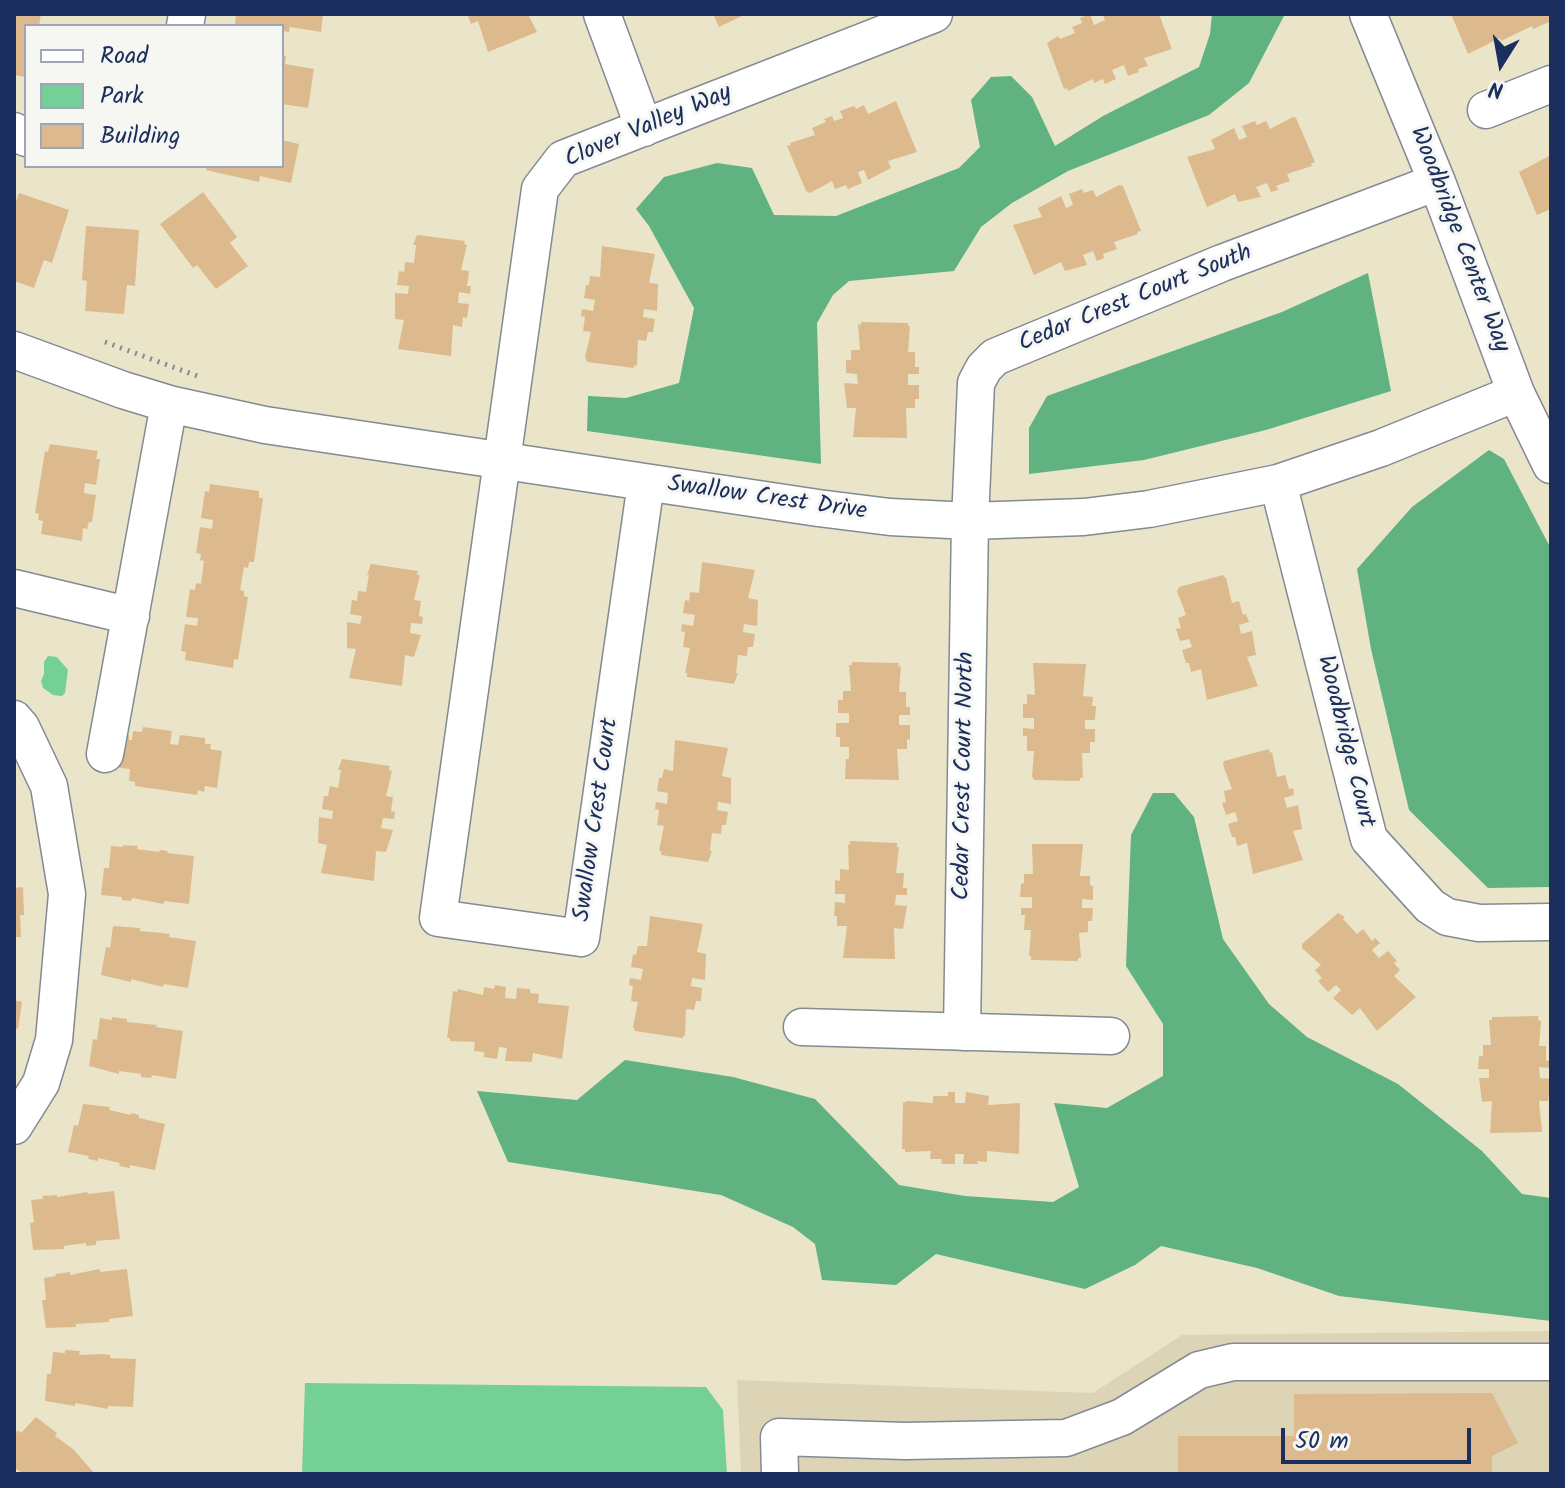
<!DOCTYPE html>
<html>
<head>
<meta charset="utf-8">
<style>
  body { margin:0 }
  #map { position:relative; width:1565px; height:1488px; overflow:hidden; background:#eae5c8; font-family:Kalam,sans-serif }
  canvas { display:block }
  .frame { position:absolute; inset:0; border:16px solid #1b2f5e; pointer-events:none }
  .legend { position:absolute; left:24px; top:24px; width:260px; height:144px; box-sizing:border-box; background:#f6f6f2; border:2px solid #9ea6b7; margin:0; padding:10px 14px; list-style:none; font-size:24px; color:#1b2f5e }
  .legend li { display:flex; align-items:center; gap:16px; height:40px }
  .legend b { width:40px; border:2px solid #9ea6b7 }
  .north { position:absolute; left:1461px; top:24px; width:80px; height:80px; -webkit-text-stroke:6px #f6f6f2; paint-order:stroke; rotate:191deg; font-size:22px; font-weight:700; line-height:32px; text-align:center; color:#1b2f5e }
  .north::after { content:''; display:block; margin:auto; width:28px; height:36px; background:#1b2f5e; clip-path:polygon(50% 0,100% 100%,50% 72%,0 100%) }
  .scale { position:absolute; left:1281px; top:1428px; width:190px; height:36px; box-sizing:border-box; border:4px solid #1b2f5e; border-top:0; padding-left:10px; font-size:24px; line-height:28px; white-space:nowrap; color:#1b2f5e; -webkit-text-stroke:6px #f6f6f2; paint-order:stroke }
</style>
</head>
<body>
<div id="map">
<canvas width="1565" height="1488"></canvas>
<div class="frame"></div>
<ul class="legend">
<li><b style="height:10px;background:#fff"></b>Road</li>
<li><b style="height:22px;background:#75d097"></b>Park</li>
<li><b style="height:22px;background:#ddba8e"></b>Building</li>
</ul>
<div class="north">N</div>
<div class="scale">50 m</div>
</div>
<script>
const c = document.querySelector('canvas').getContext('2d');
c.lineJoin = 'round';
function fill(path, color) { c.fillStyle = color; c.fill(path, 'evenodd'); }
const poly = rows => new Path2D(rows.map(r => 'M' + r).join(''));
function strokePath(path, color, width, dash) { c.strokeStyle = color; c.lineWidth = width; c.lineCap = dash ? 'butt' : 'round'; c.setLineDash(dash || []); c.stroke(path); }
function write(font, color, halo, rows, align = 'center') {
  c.font = font + ' Kalam,sans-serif'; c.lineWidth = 6; c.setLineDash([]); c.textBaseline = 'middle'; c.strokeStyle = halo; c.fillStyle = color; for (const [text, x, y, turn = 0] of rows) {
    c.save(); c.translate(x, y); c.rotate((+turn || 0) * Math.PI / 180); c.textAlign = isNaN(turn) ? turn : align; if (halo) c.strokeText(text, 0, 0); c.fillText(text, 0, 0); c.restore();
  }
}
fill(poly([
  [1551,1331,1551,1474,741,1474,737,1380,1093,1393,1182,1335]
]), '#ddd4b6');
fill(poly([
  [48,656,57,657,68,670,65,693,62,696,53,695,43,688,41,681,44,674,44,662],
  [305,1383,706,1387,723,1410,727,1474,302,1474]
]), '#75d097');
fill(poly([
  [1212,14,1285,14,1249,83,1209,115,1068,171,1012,203,981,227,954,271,849,281,833,295,817,323,821,464,587,431,588,396,626,398,679,383,694,308,649,226,636,209,664,177,717,163,752,168,774,215,836,216,959,168,980,147,971,100,991,77,1011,76,1032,97,1055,146,1103,116,1199,67,1210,34],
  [1368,273,1391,391,1266,430,1144,460,1029,474,1029,428,1047,396,1282,312],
  [1489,450,1504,459,1551,549,1551,887,1488,888,1409,810,1371,649,1357,569,1412,507],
  [1153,793,1174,793,1194,817,1223,939,1269,1004,1307,1037,1398,1084,1482,1151,1522,1194,1551,1198,1551,1321,1339,1296,1257,1268,1161,1246,1135,1265,1085,1289,936,1254,896,1285,822,1280,815,1244,793,1227,721,1195,508,1162,477,1091,577,1100,625,1060,733,1077,815,1099,899,1185,965,1196,1053,1202,1079,1187,1054,1103,1107,1108,1163,1076,1163,1024,1126,966,1131,835]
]), '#60b280');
fill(poly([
  [14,14,41,14,39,26,26,26,26,77,14,75],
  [236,14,323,14,321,32,290,27,289,32,282,31,282,26,235,25],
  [467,14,528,14,537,32,488,52,478,21,471,24],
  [713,14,746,14,719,27],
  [1090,14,1094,25,1105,20,1103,14,1159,14,1172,49,1144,58,1148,66,1138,69,1139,72,1128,76,1124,65,1112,70,1116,79,1105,84,1103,79,1094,83,1093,79,1068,91,1067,88,1064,89,1047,43,1058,36,1060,39,1075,33,1072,27,1082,23,1080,18],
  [1451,14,1551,14,1551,18,1549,22,1533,29,1532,26,1501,41,1500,38,1468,54],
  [282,55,286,56,285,64,314,69,308,108,282,104],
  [896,101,917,152,888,161,891,168,868,180,864,170,858,172,862,183,848,189,846,185,835,189,832,181,810,193,806,191,787,146,791,145,790,143,815,135,812,128,826,122,824,119,832,116,834,121,843,118,840,111,854,106,856,109,864,105,868,114],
  [1293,117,1296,118,1315,162,1311,164,1312,166,1287,174,1290,181,1276,186,1278,190,1271,192,1267,183,1256,187,1261,197,1238,202,1235,194,1207,207,1187,157,1215,149,1211,140,1234,128,1239,140,1247,137,1242,126,1255,121,1257,125,1266,121,1270,129],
  [282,140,299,144,291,183,260,176,259,182,206,170,207,166,282,166],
  [1551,155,1551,209,1537,215,1519,172],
  [1119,185,1123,186,1141,231,1137,232,1138,234,1114,242,1117,249,1103,254,1104,258,1097,261,1093,251,1083,255,1087,265,1065,271,1061,262,1034,275,1013,225,1042,217,1038,208,1061,196,1066,208,1073,205,1069,194,1082,189,1084,193,1093,190,1096,197],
  [203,192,237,237,230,243,248,266,216,289,197,265,193,268,160,224],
  [19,193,69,210,52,263,44,260,34,288,14,281,14,207],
  [86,226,139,230,135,286,127,285,124,314,85,311,87,281,82,280],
  [417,235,465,241,464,244,467,245,461,270,469,271,467,286,471,286,470,294,459,292,458,303,469,304,467,318,463,317,462,327,453,325,451,356,398,349,404,320,395,319,395,293,408,294,409,286,397,285,399,271,404,272,405,262,414,263,416,245,413,245],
  [602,246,655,254,649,283,658,284,657,311,644,309,643,317,655,319,653,332,648,332,646,341,638,340,637,366,634,365,634,368,587,362,585,357,591,332,583,331,585,317,581,316,582,309,593,311,595,300,584,298,586,285,589,285,590,276,600,277],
  [861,322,908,323,908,326,910,326,908,352,915,352,915,367,919,367,919,374,908,374,908,385,919,385,919,399,915,399,915,408,906,408,907,438,853,437,856,408,847,408,844,383,858,384,857,374,846,373,846,360,851,360,851,350,860,350,858,324,861,325],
  [50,444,98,451,96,459,100,459,96,485,85,483,84,493,96,495,92,522,89,522,87,529,83,528,82,541,41,534,43,521,38,520,39,514,35,513,45,451,48,452],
  [210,484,259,491,259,498,263,498,254,562,249,562,248,568,244,567,240,590,244,591,244,596,248,597,238,660,234,659,233,668,185,660,186,652,181,651,185,624,197,626,198,618,186,617,190,589,195,590,196,583,201,584,204,561,200,560,201,554,196,553,200,527,212,529,213,520,201,518,205,491,209,492],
  [702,562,755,570,748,598,758,600,757,626,744,624,743,632,755,634,753,647,748,647,747,656,738,655,736,673,738,673,734,684,687,677,687,673,685,673,690,648,683,647,685,632,681,631,682,624,693,626,695,615,683,613,685,600,689,601,690,592,699,593],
  [371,564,418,571,417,575,420,575,414,600,421,601,419,616,423,617,422,624,411,623,410,633,421,635,414,657,405,655,402,686,349,678,356,649,347,648,347,622,360,624,362,616,350,614,352,600,357,601,358,591,366,592,369,575,367,575],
  [1223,575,1226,578,1232,603,1239,601,1243,615,1246,614,1249,622,1239,625,1241,634,1252,631,1256,655,1247,657,1258,686,1207,700,1201,669,1191,672,1189,663,1186,663,1182,650,1192,647,1189,639,1180,641,1176,629,1181,628,1178,618,1186,615,1177,591,1179,587],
  [852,662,899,663,898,667,901,666,899,692,906,692,906,707,910,707,910,715,899,715,899,725,910,725,910,740,907,739,907,749,897,749,899,780,845,779,846,759,849,759,849,747,840,747,840,737,836,737,836,723,849,723,849,713,838,713,838,700,843,700,843,691,851,691,849,665,852,665],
  [1033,663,1086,664,1083,696,1093,697,1092,706,1096,706,1095,720,1085,720,1085,729,1095,729,1095,742,1090,742,1090,753,1082,753,1083,778,1080,778,1080,781,1034,780,1032,776,1034,751,1027,751,1027,736,1023,736,1023,728,1034,729,1034,718,1023,718,1023,704,1027,704,1027,694,1035,695],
  [143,727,172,731,170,744,178,745,180,735,205,738,205,744,211,744,210,749,222,751,217,788,205,786,204,792,198,790,197,795,135,786,135,782,129,781,130,769,111,767,115,733,129,735,129,740,132,740,133,731,142,732],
  [675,740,728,748,722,776,731,778,731,804,718,802,717,810,728,812,726,825,722,825,721,834,712,833,710,851,712,851,708,862,661,855,661,851,659,851,664,826,657,825,659,810,655,809,656,802,667,804,668,793,657,791,659,778,662,778,664,769,673,771],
  [1269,749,1270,753,1272,752,1277,777,1285,775,1289,789,1293,788,1294,795,1284,798,1287,808,1298,805,1302,829,1293,831,1303,860,1253,874,1247,843,1237,846,1235,837,1232,837,1228,824,1238,821,1235,812,1226,815,1222,803,1226,802,1224,791,1232,789,1223,765,1224,761],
  [342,759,390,766,389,770,392,771,386,796,393,797,391,811,395,812,394,819,383,818,381,828,393,830,386,852,376,851,374,881,321,873,327,845,318,843,319,817,332,819,333,811,322,809,324,796,328,796,330,786,338,788,341,770,338,770],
  [850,841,897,843,897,847,899,847,896,873,904,873,903,888,907,888,907,895,896,895,895,905,907,906,903,929,894,928,895,959,843,958,847,926,837,926,837,916,834,916,835,902,845,903,845,894,835,894,835,880,840,881,840,869,849,870,848,844,850,845],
  [1032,844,1083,844,1080,876,1090,876,1090,885,1093,886,1093,900,1082,899,1082,908,1093,908,1092,921,1088,921,1088,932,1079,933,1081,958,1078,958,1078,961,1031,960,1031,956,1029,956,1031,930,1024,930,1025,915,1021,915,1021,908,1032,908,1032,897,1020,897,1021,884,1024,883,1024,874,1033,874],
  [123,845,138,846,137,849,159,852,160,850,168,851,167,853,194,856,189,904,164,901,164,904,132,898,131,901,122,900,122,897,101,895,104,868,109,868,111,846,123,847],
  [23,887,24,915,20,915,21,937,14,937,14,888],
  [1338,913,1345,917,1343,919,1357,934,1363,929,1372,941,1375,938,1380,943,1372,950,1379,958,1388,951,1397,961,1394,963,1400,970,1394,976,1416,997,1377,1031,1360,1008,1352,1015,1333,998,1341,990,1336,985,1328,992,1318,981,1322,978,1315,970,1321,965,1302,948,1302,944],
  [650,916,703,924,697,952,706,954,705,980,692,978,691,986,702,988,701,1001,696,1001,694,1010,686,1009,685,1035,682,1038,635,1031,633,1027,638,1002,631,1001,633,986,629,985,630,978,641,980,643,969,631,967,633,954,636,955,638,946,647,946],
  [113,926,140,928,140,931,162,933,170,934,169,937,196,941,188,988,164,984,163,987,131,979,131,982,101,975,106,947,110,948],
  [495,985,506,987,505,998,516,999,517,988,530,989,530,993,539,994,538,1003,569,1006,562,1059,533,1053,532,1062,505,1061,507,1048,499,1047,497,1059,484,1057,484,1052,474,1051,475,1042,450,1041,450,1038,447,1038,453,991,457,992,458,989,483,995,484,987,494,989],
  [14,1000,22,1002,18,1029,14,1028],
  [1538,1016,1538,1020,1541,1021,1539,1046,1546,1046,1546,1061,1550,1060,1550,1068,1539,1067,1540,1078,1551,1079,1548,1101,1539,1101,1542,1132,1490,1133,1492,1101,1482,1102,1479,1078,1489,1078,1489,1069,1478,1069,1479,1056,1483,1056,1483,1045,1491,1045,1489,1020,1492,1020,1492,1017],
  [112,1017,127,1019,127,1022,157,1025,156,1027,183,1031,176,1079,152,1075,151,1078,141,1077,141,1074,119,1071,119,1074,89,1066,93,1039,97,1040,100,1018,112,1020],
  [948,1092,955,1092,955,1103,965,1103,966,1092,989,1096,988,1105,1020,1103,1019,1154,987,1151,987,1162,977,1161,978,1164,963,1164,964,1154,955,1154,955,1164,941,1164,942,1159,930,1159,931,1151,905,1152,905,1149,902,1149,903,1103,907,1101,933,1103,933,1096,948,1096],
  [83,1104,110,1107,109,1110,131,1115,131,1113,139,1115,139,1118,165,1124,155,1170,130,1165,130,1168,119,1166,120,1163,98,1158,98,1161,88,1159,89,1156,68,1152,74,1125,78,1126],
  [114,1191,120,1239,96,1241,96,1245,86,1246,86,1243,64,1246,64,1249,33,1250,30,1223,34,1222,31,1200,43,1199,42,1196,57,1195,57,1197,87,1192,88,1194],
  [100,1269,100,1272,127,1269,133,1316,109,1319,109,1322,76,1324,76,1327,46,1328,42,1300,46,1300,44,1278,56,1276,55,1274,70,1272,70,1275],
  [65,1350,80,1351,79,1355,102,1354,110,1355,110,1358,136,1359,133,1407,108,1406,108,1409,75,1403,75,1406,45,1401,47,1374,51,1374,53,1352,65,1353],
  [1492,1393,1518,1443,1492,1456,1492,1474,1178,1474,1178,1436,1294,1436,1294,1394],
  [36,1417,57,1433,55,1436,73,1449,95,1474,25,1474,14,1468,14,1434,18,1430,21,1433]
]), '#ddba8e');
const minor = poly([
  [602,14,644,128],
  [1368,14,1437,182,1516,393,1551,465],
  [185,26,187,14],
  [1486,110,1551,84],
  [14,131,26,138],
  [14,350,123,390,169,404,265,425,818,508,890,517,970,521,1084,517,1149,509,1278,483,1381,448,1516,393],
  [646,483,581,938,438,918,540,189,563,159,934,14],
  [1278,483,1369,839,1430,906,1447,917,1479,923,1551,922],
  [14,588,131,616],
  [14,719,21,727,49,786,67,894,54,1040,41,1083,14,1126],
  [105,754,169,404],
  [802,1027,1111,1036],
  [962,1032,970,521,976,383,984,368,995,357,1222,263,1437,182],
  [780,1474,779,1437,905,1441,1066,1438,1122,1417,1199,1370,1233,1362,1551,1362]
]);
strokePath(minor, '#828a93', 39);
strokePath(poly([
  [105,342,200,377]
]), '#828a93', 5, [2, 6]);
strokePath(minor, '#fff', 36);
write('24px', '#1b2f5e', '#f6f6f2', [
  ["Clover Valley Way",649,128,-23],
  ["Woodbridge Center Way",1458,240,69],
  ["Cedar Crest Court South",1136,300,-22],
  ["Swallow Crest Drive",767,500,8],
  ["Woodbridge Court",1344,742,76],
  ["Cedar Crest Court North",966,776,-89],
  ["Swallow Crest Court",598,820,-82]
]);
</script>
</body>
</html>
